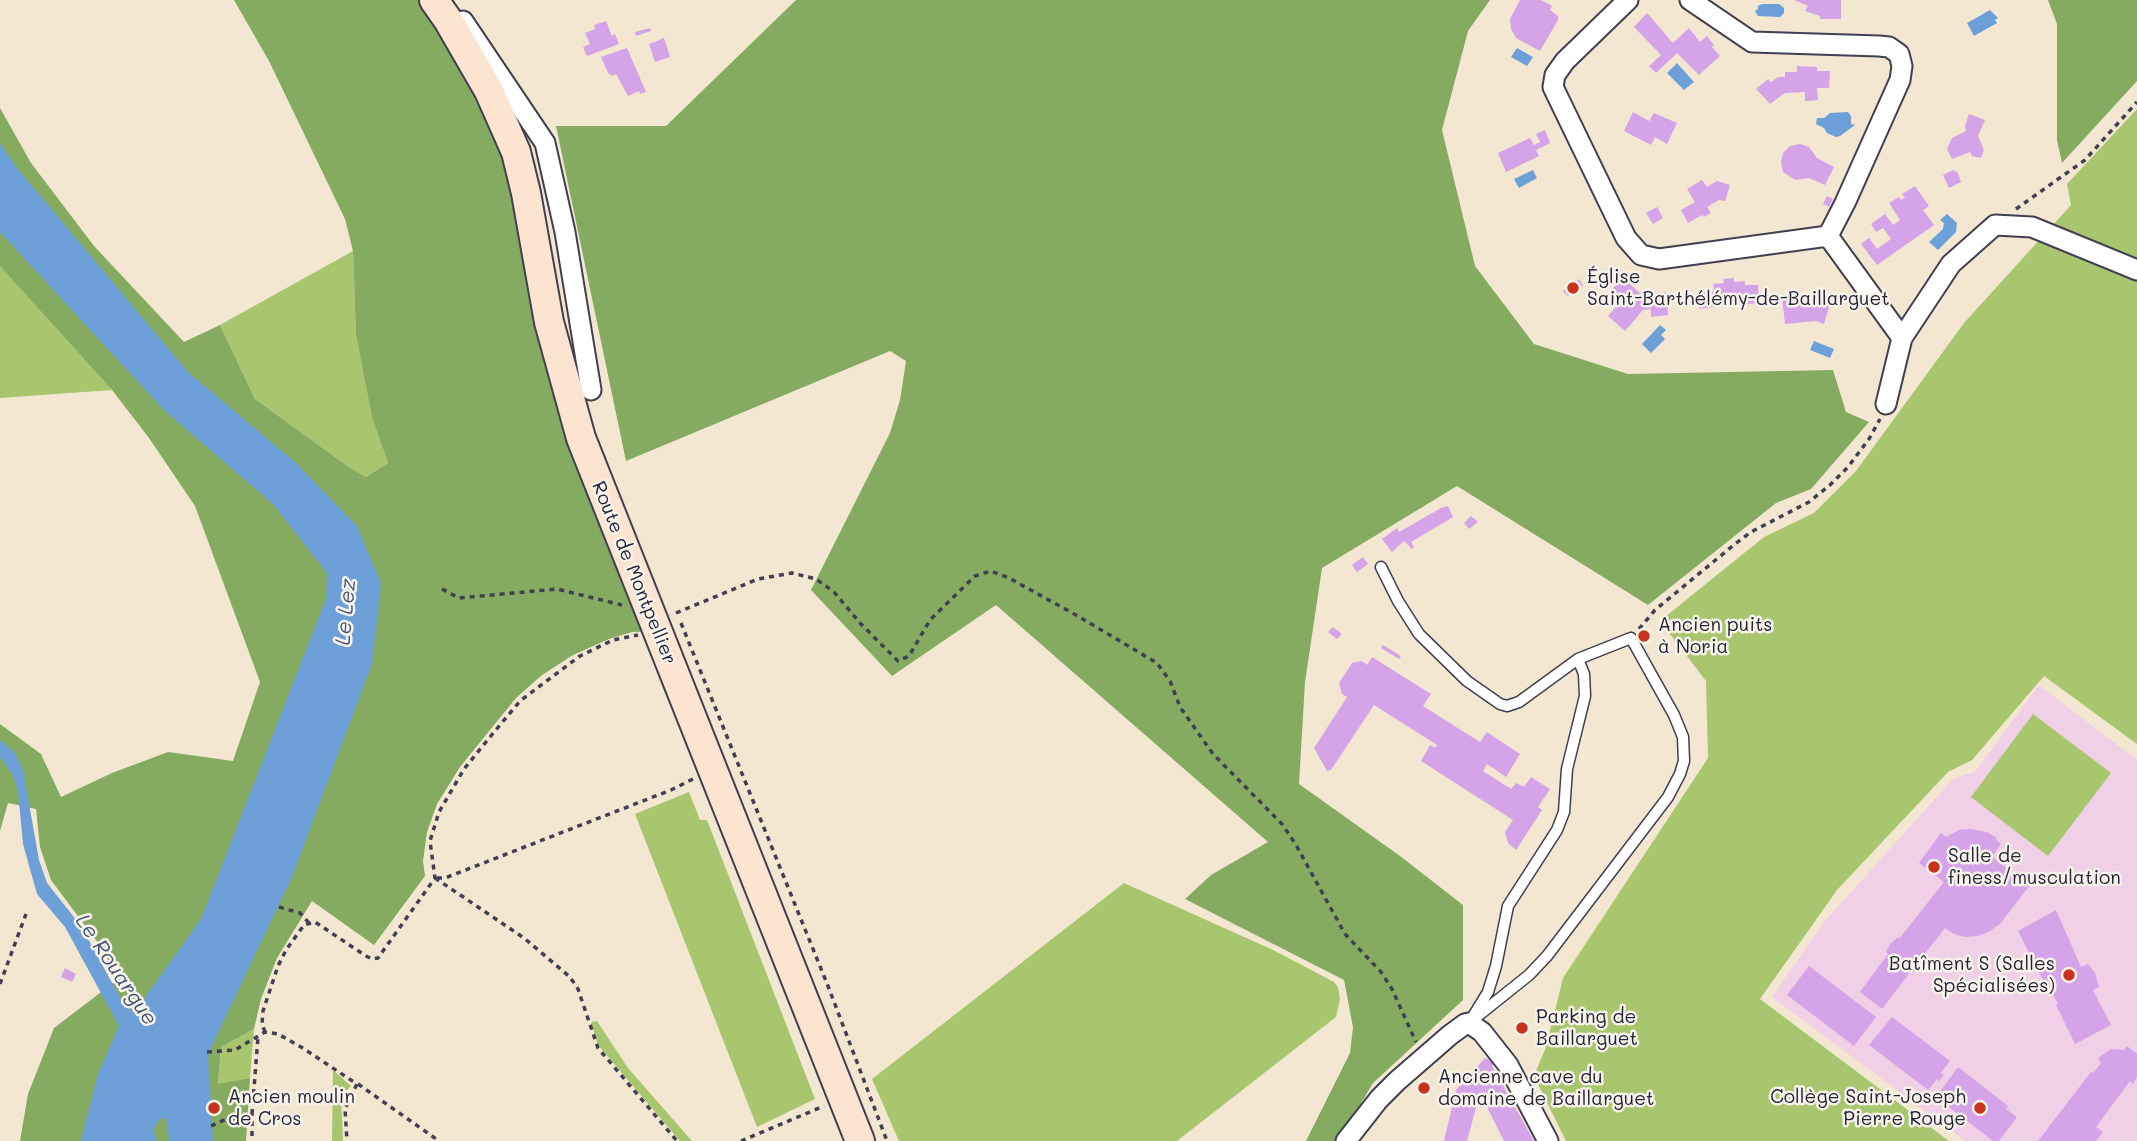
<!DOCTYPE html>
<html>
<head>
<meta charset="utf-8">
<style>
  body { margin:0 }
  canvas { display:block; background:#f3e7d1 }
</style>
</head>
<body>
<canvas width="2137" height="1141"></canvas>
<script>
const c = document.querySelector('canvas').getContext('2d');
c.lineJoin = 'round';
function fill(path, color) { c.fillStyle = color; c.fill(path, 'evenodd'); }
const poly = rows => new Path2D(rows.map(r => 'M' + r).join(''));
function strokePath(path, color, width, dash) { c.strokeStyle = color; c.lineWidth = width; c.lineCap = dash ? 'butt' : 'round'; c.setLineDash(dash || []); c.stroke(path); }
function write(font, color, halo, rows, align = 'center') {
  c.font = font + ' Mali,sans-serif'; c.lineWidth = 5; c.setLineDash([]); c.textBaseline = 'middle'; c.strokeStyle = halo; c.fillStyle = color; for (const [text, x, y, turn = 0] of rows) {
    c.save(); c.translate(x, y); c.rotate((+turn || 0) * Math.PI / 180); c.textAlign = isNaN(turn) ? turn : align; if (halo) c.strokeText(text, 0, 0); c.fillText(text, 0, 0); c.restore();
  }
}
fill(poly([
  [2039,685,2137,760,2137,1141,1965,1141,1772,997,1824,922,1954,778,1975,772]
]), '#efd0e6');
fill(poly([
  [2137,109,2137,744,2044,676,1972,760,1948,772,1837,890,1760,999,1949,1141,1566,1141,1534,1076,1546,1047,1563,978,1708,758,1706,681,1660,621,1764,537,1814,513,1856,471,1964,323,2071,205,2067,184],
  [353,251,356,335,372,418,388,463,366,477,346,465,255,399,220,325],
  [0,266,14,281,112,390,0,398],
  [2033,714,2111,773,2048,856,1971,797],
  [689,792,700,820,707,820,815,1099,757,1127,635,814],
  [1124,883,1273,950,1334,982,1338,987,1340,999,1336,1017,1177,1141,899,1141,872,1079],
  [597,1021,628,1068,692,1141,680,1141,598,1045,591,1022],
  [254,1029,250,1078,218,1085,221,1047],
  [333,1070,351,1086,341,1096,343,1141,332,1141]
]), '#a7c66d');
fill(poly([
  [234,0,434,0,516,152,549,323,658,631,632,632,609,639,573,655,542,675,516,698,460,767,437,804,427,832,423,861,425,876,374,945,312,901,277,958,261,999,254,1029,221,1047,218,1084,250,1078,246,1141,20,1141,28,1094,54,1028,117,980,104,951,51,880,40,847,36,809,8,803,0,831,0,724,41,754,61,797,112,773,168,752,233,761,260,682,195,506,149,438,112,390,0,266,0,108,31,163,94,246,184,342,220,325,255,399,346,465,366,477,388,463,372,418,356,335,353,251,345,219,269,61],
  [796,0,1490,0,1468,31,1442,130,1475,266,1534,344,1628,374,1833,370,1846,412,1869,422,1811,489,1776,503,1648,605,1457,486,1322,568,1305,682,1299,784,1400,856,1463,905,1463,1000,1373,1083,1339,1141,1306,1141,1350,1053,1353,1027,1344,980,1185,899,1211,875,1268,842,996,605,892,676,811,590,890,433,900,400,906,361,890,351,626,461,556,126,666,126],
  [2048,0,2137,0,2137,81,2062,163,2057,140,2057,24]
]), '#85ab60');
fill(poly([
  [1762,4,1779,4,1784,8,1784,13,1780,17,1758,16,1755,11,1758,9,1758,6],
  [1990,10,1998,18,1995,20,1997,23,1974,36,1967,23],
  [1517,48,1533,57,1527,66,1511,57],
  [1677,63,1694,82,1684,90,1667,73],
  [1848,112,1851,116,1851,124,1855,125,1840,136,1836,137,1827,133,1824,128,1816,124,1817,118,1824,118,1830,113],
  [0,143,17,168,188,372,295,462,357,526,381,583,372,664,292,877,208,1054,213,1141,169,1141,166,1119,161,1118,153,1129,156,1141,81,1141,98,1074,119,1026,65,927,37,894,23,844,18,791,13,775,0,757,0,740,15,753,23,770,39,860,47,883,81,926,122,1001,134,1013,201,919,326,599,327,573,273,504,165,411,0,232],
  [1533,170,1537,178,1519,188,1514,179],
  [1947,214,1957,223,1956,232,1938,250,1929,242,1943,229,1944,223,1940,220],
  [1660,325,1666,330,1661,335,1665,339,1651,353,1642,344],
  [1814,341,1834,349,1830,358,1810,350]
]), '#6da0d9');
fill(poly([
  [1520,0,1541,0,1552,6,1550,10,1558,16,1558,20,1540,51,1516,38,1511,29,1510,19],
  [1794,0,1841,0,1841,19,1820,19,1820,16,1805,11,1808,6],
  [1647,13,1673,43,1689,28,1700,42,1707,36,1714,45,1712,47,1720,56,1699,75,1677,53,1656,73,1649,66,1661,55,1634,27],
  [606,21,612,36,615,34,619,44,587,56,583,47,590,44,585,33,595,29,594,25],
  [650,28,651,31,636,36,635,32],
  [664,38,670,57,655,62,649,44],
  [627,48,646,92,640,94,639,91,628,96,616,74,612,76,608,73,601,57],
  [1797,66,1817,67,1817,71,1830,71,1829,88,1817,88,1818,100,1805,101,1805,92,1785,93,1770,104,1756,89,1768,79,1771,82,1778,77,1785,77,1785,72,1797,72],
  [1633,112,1649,121,1654,113,1677,123,1667,144,1655,137,1651,145,1624,131],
  [1969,114,1985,120,1978,136,1984,150,1981,158,1972,156,1970,152,1952,159,1947,149,1952,138,1966,131,1965,126],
  [1545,130,1550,143,1536,150,1539,156,1506,172,1498,153,1530,138,1534,145,1540,142,1536,134],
  [1800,144,1809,147,1817,158,1834,167,1825,185,1809,178,1795,180,1783,172,1781,162,1783,153,1790,146],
  [1953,170,1958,173,1961,182,1949,188,1943,175],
  [1702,180,1707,187,1717,181,1730,185,1725,201,1719,200,1707,207,1711,213,1704,217,1702,215,1688,223,1681,210,1695,202,1687,189],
  [1915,186,1929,206,1923,210,1934,225,1877,265,1861,244,1869,238,1877,249,1891,239,1883,228,1876,232,1871,224,1885,214,1893,225,1900,220,1889,203,1899,197,1901,200,1905,197,1902,194],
  [1827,196,1833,199,1829,207,1823,204],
  [1657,207,1663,218,1653,224,1646,213],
  [1626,273,1634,280,1631,285,1642,295,1666,292,1668,315,1651,317,1651,309,1643,310,1625,331,1608,316,1621,301,1611,291],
  [1734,278,1734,282,1745,281,1745,285,1758,285,1759,303,1746,304,1746,302,1699,309,1698,293,1714,291,1713,284,1724,283,1723,279],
  [1579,279,1583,285,1568,296,1563,291],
  [1828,294,1829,307,1824,324,1816,321,1785,324,1782,298,1794,297,1794,300,1809,299,1808,296],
  [1448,506,1453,517,1411,542,1414,547,1412,549,1404,541,1392,552,1382,539,1397,528,1399,532,1441,508],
  [1471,516,1478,522,1469,529,1464,523],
  [1363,557,1368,564,1357,572,1352,565],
  [1333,627,1342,634,1337,639,1328,632],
  '1639.5 636a4.5 4.5 0 1 1 9 0a4.5 4.5 0 1 1-9 0Z',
  [1383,645,1401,656,1399,659,1381,648],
  [1372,657,1431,694,1423,706,1480,742,1487,732,1520,754,1506,777,1487,764,1483,771,1511,789,1516,783,1524,787,1531,777,1550,789,1538,807,1542,810,1516,850,1508,843,1505,832,1513,820,1421,761,1430,745,1435,748,1437,745,1374,705,1331,770,1327,771,1314,748,1347,697,1342,694,1339,683,1352,663,1362,661,1367,665],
  [1971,829,1987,832,1997,838,1996,840,2001,844,1992,857,2030,885,2000,924,1990,931,1978,936,1965,937,1954,934,1945,928,1923,956,1924,958,1919,966,1913,973,1911,971,1882,1009,1860,992,1888,954,1886,952,1890,944,1898,937,1899,939,1944,882,1919,863,1941,833,1946,837,1959,830],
  [2056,910,2081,967,2088,964,2095,973,2099,987,2093,990,2111,1025,2075,1044,2056,1005,2058,1004,2049,987,2047,988,2018,931],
  [1809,966,1876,1017,1854,1046,1787,995],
  [65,968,76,974,72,982,61,977],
  [1892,1017,1950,1061,1941,1073,1944,1075,1939,1081,1937,1079,1928,1090,1869,1045],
  [2127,1046,2137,1054,2137,1077,2133,1084,2130,1081,2096,1127,2103,1132,2096,1141,2038,1141,2091,1072,2093,1073,2101,1063,2098,1058,2111,1049,2124,1050],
  [1485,1058,1496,1062,1492,1066,1534,1141,1504,1141,1480,1093,1467,1141,1444,1141,1456,1090],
  [1958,1067,2008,1106,2006,1109,2017,1117,1999,1141,1993,1141,1936,1097]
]), '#d5a3e8');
const service = poly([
  [1381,567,1398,601,1419,634,1467,681,1500,704,1507,706,1519,702,1578,659],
  [1631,638,1674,715,1683,737,1684,761,1680,774,1668,797,1547,956,1529,975,1469,1023,1488,992,1496,966,1508,906,1557,830,1564,812,1567,769,1585,696,1584,674,1578,659,1631,638]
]);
const minor = poly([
  [1628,0,1565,61,1555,75,1553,87,1626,238,1641,255,1659,259,1828,236,1845,203,1900,80,1902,66,1899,54,1889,47,1879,46,1752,42,1690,0],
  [463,21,545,143,565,232,591,390],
  [1828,236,1902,338],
  [1886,404,1902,338,1951,264,1995,225,2032,227,2137,270],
  [1346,1141,1379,1099,1397,1081,1450,1035,1465,1024,1469,1023,1482,1032,1508,1065,1548,1141]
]);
const secondary = poly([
  [434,0,448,20,489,91,516,152,526,193,549,322,581,438,860,1141]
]);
strokePath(service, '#414052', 13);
strokePath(minor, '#414052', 23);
strokePath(secondary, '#414052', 32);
strokePath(poly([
  [2016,209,2085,160,2137,102],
  [442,589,459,598,557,589,622,605],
  [676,613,758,579,792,573,816,579,834,592,860,623,898,661,909,656,930,620,975,576,991,571,1009,578,1076,615,1157,663,1170,681,1180,707,1213,754,1282,824,1296,845,1345,934,1381,972,1392,989,1416,1042],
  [681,623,828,986,887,1141],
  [1639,629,1655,610,1735,544,1751,532,1809,502,1830,485,1848,467,1869,439,1880,419],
  [435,878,524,938,570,977,578,989,598,1048,677,1141],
  [437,878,445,878,671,790,693,779],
  [279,907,300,913,309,923],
  [0,984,26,914],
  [265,1032,262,1024,263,1011,278,966,286,950,304,925,315,922,366,956,372,959,378,958,435,878,430,841,439,812,464,769,490,737,520,701,580,656,613,640,638,635],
  [207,1052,235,1050,265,1032,278,1034,301,1047,357,1084,345,1109,347,1141],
  [358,1084,439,1141],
  [252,1114,258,1037],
  [211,1126,224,1120,252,1114,252,1141],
  [741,1141,824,1106]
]), '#414052', 3.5, [5, 5]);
strokePath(service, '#fff', 10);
strokePath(minor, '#fff', 19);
strokePath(secondary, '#fde4d0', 28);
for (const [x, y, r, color] of [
  [1573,288,7,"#c8321e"],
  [1644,636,7,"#c8321e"],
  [1934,867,7,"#c8321e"],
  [2069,975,7,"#c8321e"],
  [1522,1028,7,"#c8321e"],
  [1424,1088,7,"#c8321e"],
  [214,1108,7,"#c8321e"],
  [1980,1108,7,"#c8321e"]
]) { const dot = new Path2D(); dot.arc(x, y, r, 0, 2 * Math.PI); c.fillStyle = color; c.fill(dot); strokePath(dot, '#f7f3e8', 2.5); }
write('19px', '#22223b', '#f7f3e8', [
  ["Église",1587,277],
  ["Saint-Barthélémy-de-Baillarguet",1587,299],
  ["Ancien puits",1658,625],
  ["à Noria",1658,647],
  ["Salle de",1948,856],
  ["finess/musculation",1948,878],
  ["Batîment S (Salles",2055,964,"right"],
  ["Spécialisées)",2055,986,"right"],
  ["Parking de",1536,1017],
  ["Baillarguet",1536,1039],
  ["Ancienne cave du",1438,1077],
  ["domaine de Baillarguet",1438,1099],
  ["Ancien moulin",228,1097],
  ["de Cros",228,1119],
  ["Collège Saint-Joseph",1966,1097,"right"],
  ["Pierre Rouge",1966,1119,"right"]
], 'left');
write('19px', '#22223b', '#f7f3e8', [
  ["Route de Montpellier",634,573,68]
]);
write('italic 21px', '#40547a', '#f7f3e8', [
  ["Le Lez",346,612,-85],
  ["Le Rouargue",116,970,56]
]);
</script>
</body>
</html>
